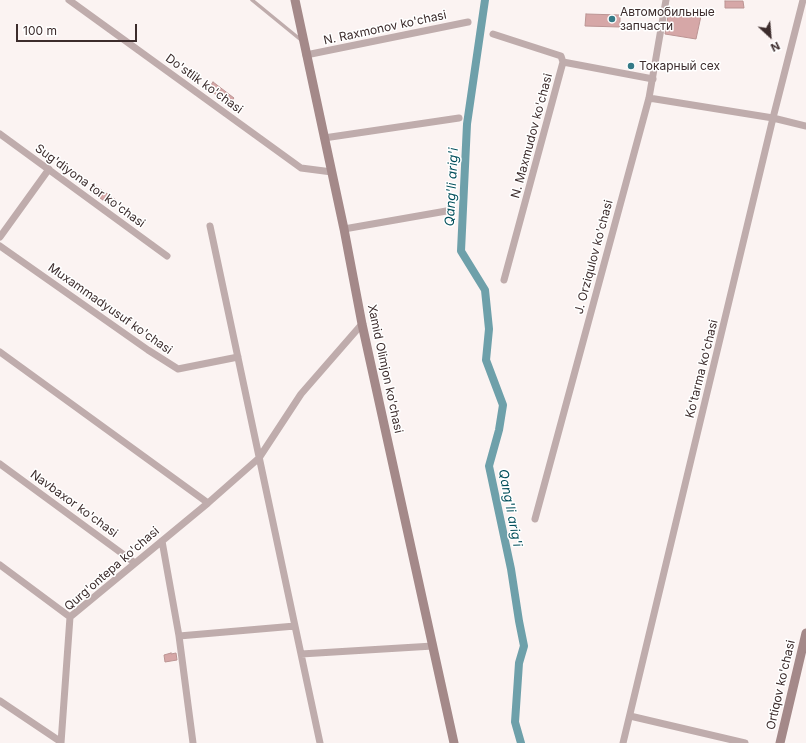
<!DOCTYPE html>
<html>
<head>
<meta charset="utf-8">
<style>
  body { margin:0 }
  #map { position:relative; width:806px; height:743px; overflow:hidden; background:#fbf3f2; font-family:Inter,sans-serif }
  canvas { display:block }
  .north { position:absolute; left:750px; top:16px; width:40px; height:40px; -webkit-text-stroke:3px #fff; paint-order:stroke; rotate:154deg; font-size:11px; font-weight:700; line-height:16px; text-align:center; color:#3c2c2c }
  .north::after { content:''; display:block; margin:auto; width:14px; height:18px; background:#3c2c2c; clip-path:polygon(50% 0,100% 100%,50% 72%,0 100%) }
  .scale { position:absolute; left:16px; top:24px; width:121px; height:18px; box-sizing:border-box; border:2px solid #3c2c2c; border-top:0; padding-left:5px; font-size:12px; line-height:14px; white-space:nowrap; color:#3c2c2c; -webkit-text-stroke:3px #fff; paint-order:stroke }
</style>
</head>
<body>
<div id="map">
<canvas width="806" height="743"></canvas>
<div class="north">N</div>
<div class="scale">100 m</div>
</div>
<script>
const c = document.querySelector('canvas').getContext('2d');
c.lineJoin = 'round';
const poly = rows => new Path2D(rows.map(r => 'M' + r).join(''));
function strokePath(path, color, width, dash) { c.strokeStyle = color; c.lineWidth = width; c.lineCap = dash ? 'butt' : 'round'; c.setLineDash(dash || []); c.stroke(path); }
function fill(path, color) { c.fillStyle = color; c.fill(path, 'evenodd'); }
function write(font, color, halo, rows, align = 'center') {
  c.font = font + ' Inter,sans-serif'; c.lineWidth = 3; c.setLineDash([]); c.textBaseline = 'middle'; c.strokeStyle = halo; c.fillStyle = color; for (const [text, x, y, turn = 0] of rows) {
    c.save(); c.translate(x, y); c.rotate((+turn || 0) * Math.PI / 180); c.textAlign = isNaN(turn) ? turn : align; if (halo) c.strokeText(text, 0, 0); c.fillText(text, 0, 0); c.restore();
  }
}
strokePath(poly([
  [485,0,467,124,461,251,485,290,489,329,486,360,503,405,499,430,489,466,511,569,519,621,524,646,519,663,515,722,521,743]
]), '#6ea0aa', 8);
const building = poly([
  [725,1,743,1,744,8,725,8,725,1],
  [669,10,701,16,696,39,665,34,669,10],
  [586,14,620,15,620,27,585,26,586,14],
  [213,82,234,98,229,104,208,89,213,82],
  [96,186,116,200,111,206,92,192,96,186],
  [171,653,171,654,176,653,177,660,165,662,164,655,171,653]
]);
fill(building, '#d6a7a7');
strokePath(building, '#bb9493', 1);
strokePath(poly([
  [252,0,301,40]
]), '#bfacac', 3.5);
strokePath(poly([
  [69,0,301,168,332,172],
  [493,34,561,56,563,62],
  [306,55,468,22],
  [649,98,773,118,806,126],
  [0,134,167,256],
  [324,138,459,118],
  [344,229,452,210],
  [0,237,49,169],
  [0,246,148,350,178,369,238,357],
  [504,280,563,62,653,79],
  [0,352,208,503,259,458,301,394,362,324],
  [0,464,135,563],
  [535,519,649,98,666,0],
  [162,541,179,636],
  [0,565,70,617],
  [295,626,320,743],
  [301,654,433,646],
  [0,701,61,742],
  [630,716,745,743],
  [61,743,70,617,208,503],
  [193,743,179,636,295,626,210,226],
  [623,743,773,118,803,0]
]), '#bfacac', 7);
strokePath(poly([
  [295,0,344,229,362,324,454,743],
  [780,743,806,633]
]), '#a48989', 9);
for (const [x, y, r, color] of [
  [612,19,4,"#347a87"],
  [631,66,4,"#347a87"]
]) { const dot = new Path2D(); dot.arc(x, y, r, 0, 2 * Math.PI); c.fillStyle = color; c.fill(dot); strokePath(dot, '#fff', 1.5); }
write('12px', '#3c2c2c', '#fff', [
  ["Автомобильные",620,12],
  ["запчасти",620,26],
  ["Токарный сех",639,66]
], 'left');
write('12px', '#3c2c2c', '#fff', [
  ["N. Raxmonov ko'chasi",385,28,-12],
  ["Do'stlik ko'chasi",204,84,36],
  ["N. Maxmudov ko'chasi",532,136,-75],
  ["Sug'diyona tor ko'chasi",90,186,36],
  ["J. Orziqulov ko'chasi",594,257,-75],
  ["Muxammadyusuf ko'chasi",110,309,35],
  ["Xamid Olimjon ko'chasi",385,369,78],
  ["Ko'tarma ko'chasi",702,369,-76],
  ["Navbaxor ko'chasi",74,504,36],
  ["Qurg'ontepa ko'chasi",112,569,-41],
  ["Ortiqov ko'chasi",781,685,-77]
]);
write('italic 13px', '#004e5a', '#fff', [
  ["Qang'li arig'i",452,187,-87],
  ["Qang'li arig'i",510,508,79]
]);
</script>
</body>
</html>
